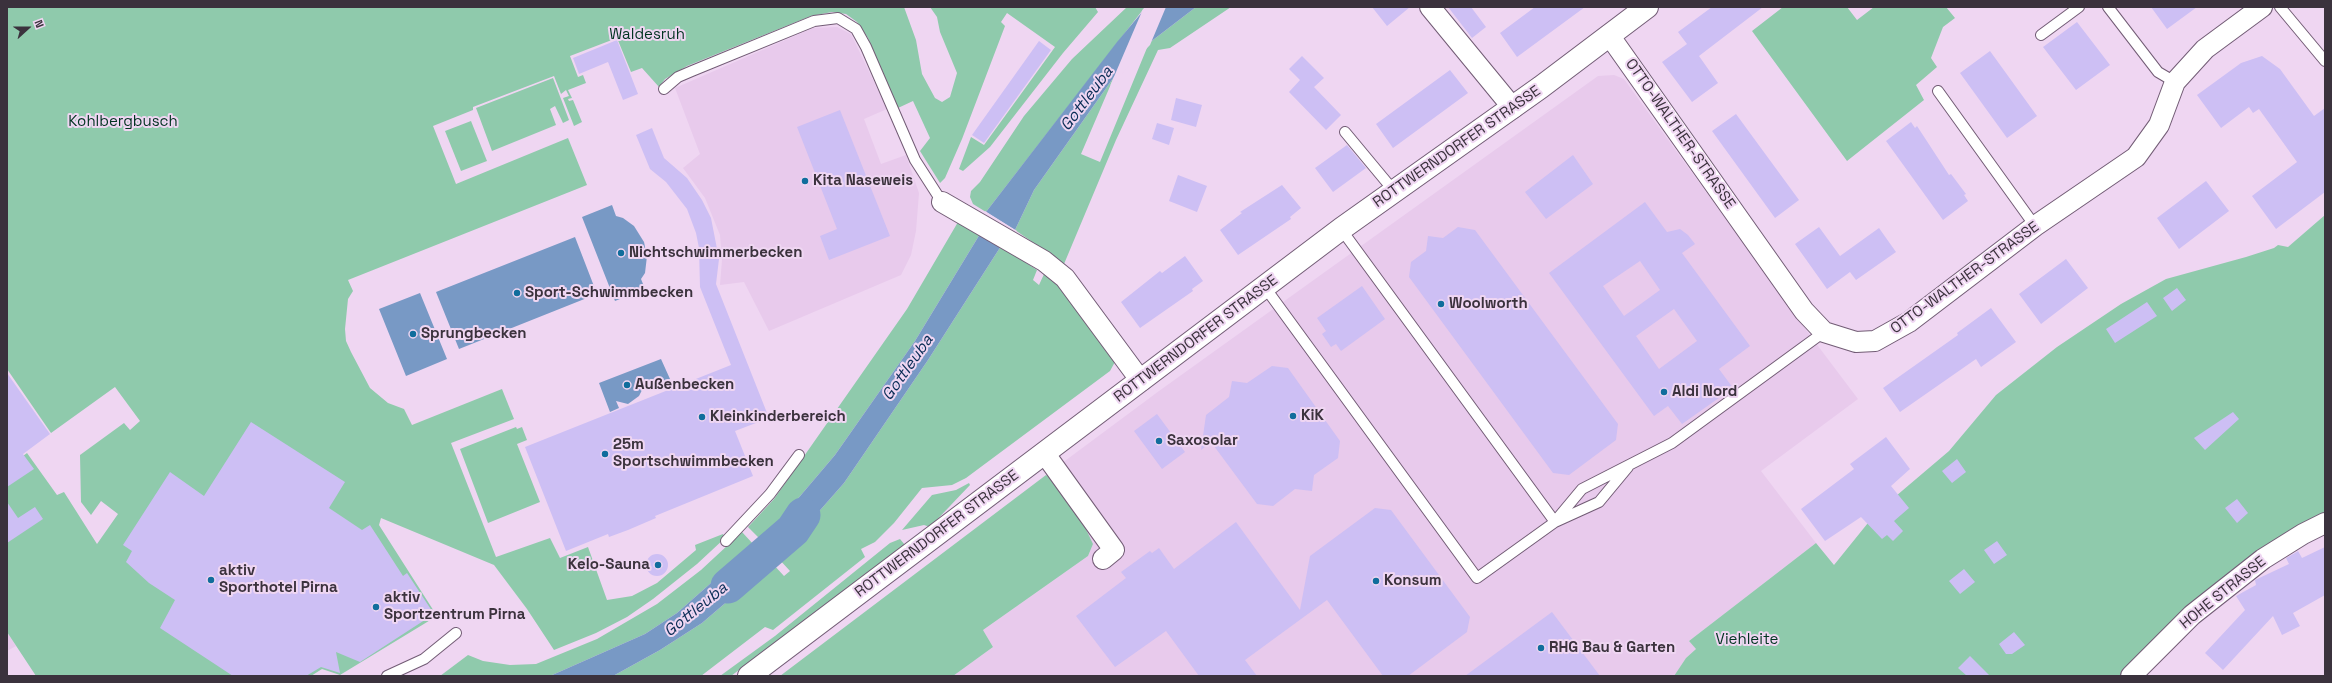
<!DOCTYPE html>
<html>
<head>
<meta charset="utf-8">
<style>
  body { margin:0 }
  #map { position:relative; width:2332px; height:683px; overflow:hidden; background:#efd6f2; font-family:"Space Grotesk",sans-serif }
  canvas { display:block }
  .frame { position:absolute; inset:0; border:8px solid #3b323d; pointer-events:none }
  .north { position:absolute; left:8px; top:8px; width:40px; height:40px; -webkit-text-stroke:3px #efd6f2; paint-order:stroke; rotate:69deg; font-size:11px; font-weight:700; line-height:16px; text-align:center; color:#3b323d }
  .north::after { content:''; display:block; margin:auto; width:14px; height:18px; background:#3b323d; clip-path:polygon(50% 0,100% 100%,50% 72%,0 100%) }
</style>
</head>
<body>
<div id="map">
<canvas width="2332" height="683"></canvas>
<div class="frame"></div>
<div class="north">N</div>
</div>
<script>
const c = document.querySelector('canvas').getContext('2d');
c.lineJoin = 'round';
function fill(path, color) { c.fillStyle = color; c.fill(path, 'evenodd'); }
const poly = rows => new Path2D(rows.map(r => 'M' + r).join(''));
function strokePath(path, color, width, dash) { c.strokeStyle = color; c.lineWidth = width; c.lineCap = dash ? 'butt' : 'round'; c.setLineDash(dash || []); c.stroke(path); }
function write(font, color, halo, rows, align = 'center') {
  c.font = font + ' "Space Grotesk",sans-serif'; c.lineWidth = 4; c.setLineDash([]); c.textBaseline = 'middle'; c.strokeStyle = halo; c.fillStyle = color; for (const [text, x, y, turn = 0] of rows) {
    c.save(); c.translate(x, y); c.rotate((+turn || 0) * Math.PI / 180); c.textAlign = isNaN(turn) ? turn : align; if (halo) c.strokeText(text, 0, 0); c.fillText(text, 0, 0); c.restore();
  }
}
fill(poly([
  [837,27,851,34,887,109,864,119,881,164,906,155,919,193,916,231,911,255,901,275,769,331,744,282,720,285,722,260,720,235,705,198,683,168,700,154,675,88,813,28],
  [1614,75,1624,79,1809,334,1858,399,1761,471,1816,543,1689,641,1696,649,1686,658,1674,676,953,676,993,647,983,630,1088,556,1093,544,1057,482,1046,475,1159,391,1598,76],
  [7,632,16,646,7,651]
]), '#e8caec');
fill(poly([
  [7,7,904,7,916,40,922,74,935,98,942,102,950,97,957,73,940,32,937,17,930,7,1095,7,1098,12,1063,53,990,147,963,171,959,169,971,137,984,145,1055,47,1007,13,1001,22,1005,26,962,139,945,178,940,183,920,151,930,138,913,101,898,108,868,38,857,22,846,14,832,12,811,16,687,66,665,79,659,87,642,68,631,72,617,38,570,56,578,77,583,75,586,83,568,90,572,98,568,99,569,101,573,100,582,122,574,126,563,98,569,96,566,90,561,94,554,76,473,107,473,110,433,126,456,184,568,138,587,185,348,280,353,291,348,299,345,329,346,341,351,352,370,388,388,403,404,409,412,425,502,389,514,419,451,443,496,557,550,538,560,558,588,547,607,600,632,596,657,583,696,550,695,545,723,534,725,538,697,564,653,599,627,617,596,633,554,650,527,609,494,565,381,518,379,525,437,616,340,675,322,669,311,676,36,676,7,632,7,468,27,453,57,495,64,492,97,544,118,514,101,501,91,515,81,502,80,455,124,423,130,430,140,421,115,387,51,433,7,369],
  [1127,7,1145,7,986,212,973,204,970,197,971,191,980,182,1024,116,1072,59],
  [1196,7,1231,7,1170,48,1158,50,1116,140,1064,264,1015,230,1034,190,1114,77,1081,154,1100,162,1149,43],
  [1783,7,1847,7,1857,20,1874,7,1946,7,1955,18,1943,27,1931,58,1937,67,1916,85,1924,100,1847,161,1752,31],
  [553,78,569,120,563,123,555,106,550,109,556,125,492,151,476,108],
  [471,121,487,161,461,171,445,131],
  [2325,215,2325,513,2297,526,2186,608,2120,676,1674,676,1686,658,1696,649,1689,641,1816,543,1834,565,1876,513,1949,451,1996,395,2057,347,2121,304,2166,279,2246,257,2274,248,2278,245,2288,247],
  [958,222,980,234,915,341,835,455,762,541,748,527,774,499,907,309],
  [1001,246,1037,270,1033,280,1039,285,1045,272,1058,283,1116,360,1110,371,966,478,952,485,922,488,894,523,875,542,861,549,865,557,773,630,765,627,701,676,613,676,660,650,702,623,772,563,784,576,790,571,778,558,844,483,928,360],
  [516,427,517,429,522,427,527,440,517,444,540,502,488,523,460,449],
  [1046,475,1057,482,1083,523,1093,544,1088,556,983,630,993,647,953,676,780,676],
  [969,483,970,485,930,527,924,525,902,530,932,495,956,490],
  [742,532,754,545,677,613,645,634,550,676,440,676,468,655,483,661,510,665,536,664,597,639,657,604,701,570],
  [900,539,905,545,731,676,720,676,775,636,890,543]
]), '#8fcaac');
fill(poly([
  [1151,7,1196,7,1149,43,1114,77,1034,190,1015,230,986,212,1117,42,1143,11],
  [612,205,616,216,623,218,634,226,644,242,647,256,645,273,641,279,645,289,615,301,582,217],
  [980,234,1001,246,928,360,844,483,778,558,762,541,835,455,915,341],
  [575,237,597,294,459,349,436,292],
  [420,293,447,359,406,376,379,309],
  [661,359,670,379,648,388,644,386,639,396,628,404,616,401,619,408,610,412,599,383],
  [754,545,772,563,702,623,660,650,613,676,550,676,645,634,677,613]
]), '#7899c5');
fill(poly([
  [1147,7,1166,7,1150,45,1110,86,1143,9],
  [985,211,1017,231,1014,232,985,214]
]), '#efd6f2');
strokePath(poly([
  [728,586,793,530,803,515]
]), '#7899c5', 35);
fill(poly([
  [1372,7,1410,7,1387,26],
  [1448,7,1471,7,1486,27,1472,38],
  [1535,7,1585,7,1517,57,1500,33],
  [1712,7,1763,7,1699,56,1718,83,1692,102,1662,62,1687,44,1678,32],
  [2151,7,2197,7,2167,29],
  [2077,22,2110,65,2076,90,2043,47],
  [617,40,638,94,623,100,608,62,579,74,573,58],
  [1039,41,1051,50,984,143,972,135],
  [1990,51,2037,116,2007,138,1960,73],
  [1302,56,1324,78,1314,87,1341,115,1326,130,1289,92,1300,80,1289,69],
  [2262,56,2280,69,2314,116,2325,108,2325,192,2276,229,2252,196,2297,162,2259,109,2253,113,2249,107,2221,128,2197,95,2241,63],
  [1450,70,1468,93,1393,148,1376,124],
  [1176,98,1202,105,1196,127,1171,120],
  [840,110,890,236,829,260,820,236,837,229,797,127],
  [1736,114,1799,200,1775,218,1712,131],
  [1911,122,1915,128,1917,126,1949,175,1951,174,1966,194,1964,195,1968,201,1943,220,1886,141],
  [1157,123,1174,128,1169,145,1152,139],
  [652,128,664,158,687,178,702,200,711,218,719,259,716,284,769,418,735,431,753,476,655,516,656,518,628,530,609,537,608,534,566,551,525,447,731,365,700,287,699,248,696,233,687,209,666,182,650,169,636,135],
  [1347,145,1366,168,1333,192,1315,168],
  [1573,155,1593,184,1546,219,1525,192],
  [1178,175,1207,186,1197,212,1169,201],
  [2206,181,2229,211,2179,249,2157,218],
  [1282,185,1301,208,1290,217,1291,219,1238,255,1220,230,1242,213,1240,212],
  [1645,202,1667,232,1680,229,1688,235,1695,244,1682,253,1750,346,1719,369,1733,388,1682,424,1668,406,1654,416,1549,273],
  [1640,261,1660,290,1624,316,1603,286],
  [1674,309,1697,341,1659,369,1636,336],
  [1458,227,1475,230,1618,424,1616,440,1569,475,1553,473,1409,277,1411,262,1426,251,1428,236,1443,238],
  [1819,227,1840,256,1879,228,1896,252,1856,280,1850,272,1827,289,1795,244],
  [1185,256,1203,281,1192,289,1193,291,1140,328,1121,302,1160,271,1162,273],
  [2066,259,2088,288,2041,324,2019,294],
  [1362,286,1385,319,1341,351,1336,344,1331,347,1322,334,1326,331,1317,318],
  [2177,288,2186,300,2172,311,2163,298],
  [2147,302,2157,316,2115,343,2106,329],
  [1991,308,2016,342,1981,367,1976,359,1900,412,1883,388,1958,335,1957,333],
  [1272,366,1288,368,1340,441,1338,458,1314,475,1312,491,1295,489,1273,506,1257,504,1211,442,1201,450,1206,415,1229,397,1232,381,1247,383],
  [7,373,50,434,23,454,34,469,7,487],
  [2233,412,2239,419,2205,450,2194,438],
  [1157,414,1185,452,1162,469,1134,431],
  [251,422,345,482,329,508,362,530,370,525,403,576,407,573,434,614,360,662,336,652,340,673,321,667,306,676,233,676,160,628,175,600,149,583,126,562,132,551,123,545,170,472,204,496],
  [1886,437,1910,469,1891,486,1909,508,1894,521,1903,531,1893,541,1887,535,1882,539,1861,517,1825,541,1801,509,1854,469,1850,464],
  [1957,459,1966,472,1952,483,1942,471],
  [2237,499,2248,513,2237,523,2225,508],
  [7,502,18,518,35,507,43,519,7,543],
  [1375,508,1391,510,1470,617,1467,632,1408,676,1383,676,1327,600,1245,660,1257,676,1199,676,1166,631,1115,667,1076,616,1126,578,1121,572,1150,551,1152,553,1159,548,1174,569,1236,522,1300,610,1310,556],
  [1997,541,2007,555,1994,564,1984,550],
  [2325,547,2325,595,2293,613,2300,626,2282,635,2273,616,2223,670,2205,653,2245,610,2236,596,2256,585,2255,580,2289,564,2286,558,2295,553,2298,551,2302,558],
  '646 565a11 11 0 1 1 22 0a11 11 0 1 1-22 0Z',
  [1964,569,1975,582,1960,594,1949,581],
  [1552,612,1600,676,1465,676],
  [2014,632,2025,645,2012,654,2006,654,1999,644],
  [1970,656,1990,676,1967,676,1958,668]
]), '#cdbff4');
const lane = poly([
  [2108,7,2158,72,2175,82],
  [2280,7,2325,61],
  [2041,35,2079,7],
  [664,89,678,77,692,71,814,21,838,18,856,29,866,47,915,160,942,202],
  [1938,91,2035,226],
  [1345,132,1394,191],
  [1341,229,1555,522],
  [1264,286,1477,578,1555,522,1599,502,1628,467],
  [1557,519,1582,489,1672,443,1824,332],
  [726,541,770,494,799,455],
  [387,676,424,659,456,633]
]);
const street = poly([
  [1430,7,1513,108],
  [1609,35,1804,311,1824,332,1856,342,1875,341,1909,322,2035,226,2136,157,2159,125,2175,82,2205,49,2262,7],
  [942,202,1044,261,1065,278,1141,381],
  [1045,454,1114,550,1103,559],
  [2131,676,2192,615,2263,559,2303,534,2325,523]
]);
const secondary = poly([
  [749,676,1341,229,1541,87,1647,7]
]);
strokePath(lane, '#725c75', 12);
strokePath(street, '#725c75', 22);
strokePath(secondary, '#725c75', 24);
strokePath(lane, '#fff', 10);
strokePath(street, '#fff', 20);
strokePath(secondary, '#fff', 22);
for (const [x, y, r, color] of [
  [805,181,4,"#106d9c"],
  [621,253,4,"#106d9c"],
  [517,293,4,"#106d9c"],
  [1441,304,4,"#106d9c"],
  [413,334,4,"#106d9c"],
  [627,385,4,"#106d9c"],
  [1664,392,4,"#106d9c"],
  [1293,416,4,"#106d9c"],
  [702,417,4,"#106d9c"],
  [1159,441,4,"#106d9c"],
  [605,454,4,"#106d9c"],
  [658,565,4,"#106d9c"],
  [211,580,4,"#106d9c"],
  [1376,581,4,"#106d9c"],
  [376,607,4,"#106d9c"],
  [1541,648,4,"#106d9c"]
]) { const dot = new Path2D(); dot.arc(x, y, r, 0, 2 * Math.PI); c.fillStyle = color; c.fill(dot); strokePath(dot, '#efd6f2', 1.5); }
write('15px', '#003320', '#efd6f2', [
  ["Waldesruh",647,35],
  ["Kohlbergbusch",123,122],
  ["Viehleite",1747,640]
]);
write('15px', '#3b323d', '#efd6f2', [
  ["OTTO-WALTHER-STRASSE",1680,134,55],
  ["ROTTWERNDORFER STRASSE",1457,147,-35],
  ["OTTO-WALTHER-STRASSE",1965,278,-36],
  ["ROTTWERNDORFER STRASSE",1196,339,-37],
  ["ROTTWERNDORFER STRASSE",937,534,-37],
  ["HOHE STRASSE",2223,593,-39]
]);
write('bold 15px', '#3b323d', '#efd6f2', [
  ["Kita Naseweis",813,181],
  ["Nichtschwimmerbecken",629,253],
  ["Sport-Schwimmbecken",525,293],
  ["Woolworth",1449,304],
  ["Sprungbecken",421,334],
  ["Außenbecken",635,385],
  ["Aldi Nord",1672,392],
  ["KiK",1301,416],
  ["Kleinkinderbereich",710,417],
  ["Saxosolar",1167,441],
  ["25m",613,445],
  ["Sportschwimmbecken",613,462],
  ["Kelo-Sauna",650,565,"right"],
  ["aktiv",219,571],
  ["Sporthotel Pirna",219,588],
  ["Konsum",1384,581],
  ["aktiv",384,598],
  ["Sportzentrum Pirna",384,615],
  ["RHG Bau & Garten",1549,648]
], 'left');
write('italic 16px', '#092c55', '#efd6f2', [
  ["Gottleuba",1087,99,-53],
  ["Gottleuba",908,368,-55],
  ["Gottleuba",696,610,-39]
]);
</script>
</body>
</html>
